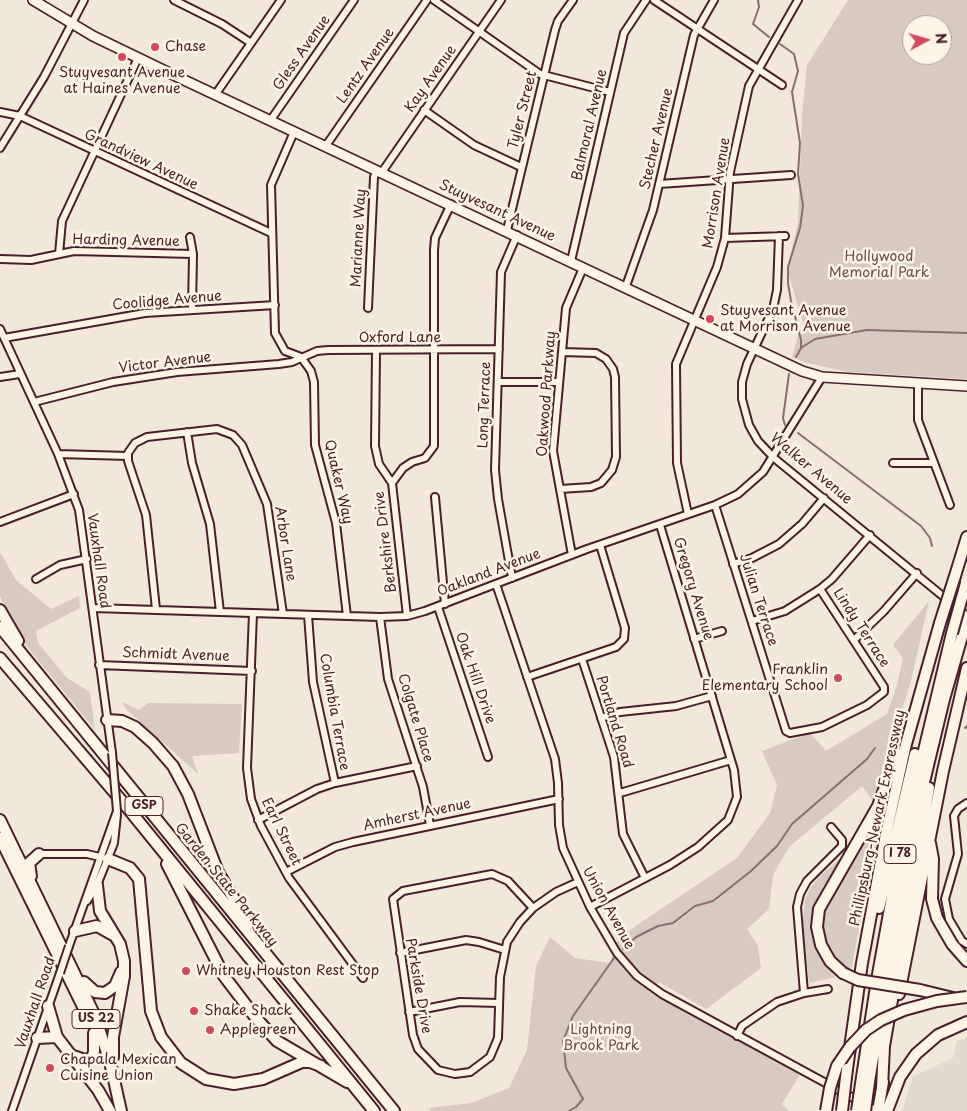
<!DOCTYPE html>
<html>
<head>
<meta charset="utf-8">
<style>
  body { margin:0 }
  #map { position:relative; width:967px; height:1111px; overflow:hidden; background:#f1e8da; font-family:"Playpen Sans",sans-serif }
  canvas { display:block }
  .north { position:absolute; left:902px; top:15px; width:50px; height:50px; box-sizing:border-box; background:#fcf5e5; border:1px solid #b59f9b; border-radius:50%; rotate:84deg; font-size:14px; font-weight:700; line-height:20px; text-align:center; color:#4a1f2b }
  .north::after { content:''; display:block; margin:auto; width:18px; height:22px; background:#d1495b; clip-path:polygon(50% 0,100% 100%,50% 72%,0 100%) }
</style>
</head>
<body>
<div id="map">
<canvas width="967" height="1111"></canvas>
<div class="north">N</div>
</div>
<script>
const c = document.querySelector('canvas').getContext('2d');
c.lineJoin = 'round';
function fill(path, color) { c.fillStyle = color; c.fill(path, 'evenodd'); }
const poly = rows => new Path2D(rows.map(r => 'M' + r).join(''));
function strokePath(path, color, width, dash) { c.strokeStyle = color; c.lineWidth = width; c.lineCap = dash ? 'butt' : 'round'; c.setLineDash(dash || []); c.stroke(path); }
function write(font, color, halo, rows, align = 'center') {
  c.font = font + ' "Playpen Sans",sans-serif'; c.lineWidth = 5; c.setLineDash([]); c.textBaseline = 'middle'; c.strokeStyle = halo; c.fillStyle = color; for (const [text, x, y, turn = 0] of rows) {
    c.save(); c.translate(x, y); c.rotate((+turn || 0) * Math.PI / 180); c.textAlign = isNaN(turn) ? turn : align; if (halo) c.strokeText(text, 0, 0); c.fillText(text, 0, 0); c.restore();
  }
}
fill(poly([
  [967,1038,967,1111,902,1111,913,1076,953,1058,957,1041]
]), '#e4d9cd');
fill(poly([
  [848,0,967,0,967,379,848,372,807,363,792,357,798,335,806,333,787,269,798,223,802,115,807,65],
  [912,25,942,25,942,55,912,55],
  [0,552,16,580,51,609,79,596,80,608,36,631,38,643,67,678,90,692,95,730,20,638,0,596],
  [929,601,911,681,873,801,862,786,789,847,773,875,769,909,747,929,758,946,761,968,706,1009,659,982,654,989,802,1071,782,1104,789,1111,432,1111,429,1108,471,1103,509,1088,527,1050,536,966,550,937,575,958,610,963,618,938,737,858,770,813,777,785,762,751,810,733,826,751,887,714,897,685,903,658,893,645],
  [122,702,139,710,148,703,242,704,239,753,192,756,198,774,127,710],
  [883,805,866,901,859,904,862,911,851,972,843,969,827,950,821,927,824,906],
  [843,856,820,894,814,908,811,924,816,951,835,977,809,983,803,922,805,900,809,890,819,877]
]), '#d8cac0');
strokePath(poly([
  [758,0,759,7,753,24,769,37],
  [780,44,794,54,798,71,792,92,800,143,798,174,803,206,800,228,788,267,788,283,791,301,801,340,801,348],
  [796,357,801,348,815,339,867,330,967,333],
  [785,425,783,418,789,374],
  [798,433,921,526,930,538,932,546],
  [965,728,967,726],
  [623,949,636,937,658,926,673,923,695,906,713,901,751,871,777,846,792,824,867,759,875,748],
  [569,1111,576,1107,583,1099,566,1068,563,1041,573,1016,614,958]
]), '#8b6d6f', 2);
const minor = poly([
  [174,0,222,24,251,43],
  [434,0,540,74,610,92],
  [654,0,782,85],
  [215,95,281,0],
  [424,110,474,145,521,167],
  [0,112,20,116,271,233],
  [270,121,354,0],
  [294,132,271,185,275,333,285,351,301,357,311,371,314,382,315,445,336,523,347,616],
  [325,147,427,0],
  [0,148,44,77,84,0],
  [382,172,501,0],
  [659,184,791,175],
  [507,230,555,30,558,21,573,0],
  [779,236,777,290,773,309,747,364,742,382,742,399,749,425,758,441,774,458,967,616],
  [190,237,193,254,192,310],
  [725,238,785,236],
  [59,254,62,221,138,58],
  [0,259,31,260,74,251,193,254],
  [571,261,624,33,646,0],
  [626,286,653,210,694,35,714,0],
  [368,308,374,177,377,170],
  [0,329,58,454,79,510,112,753],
  [4,338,145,313,275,305],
  [376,351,375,446,379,464,392,483,407,616],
  [0,377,20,374],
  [499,382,559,382],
  [918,382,918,420,950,505],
  [34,402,113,382,177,372,279,364,292,362,317,351,328,350,499,349],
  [187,432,192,463,210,524,220,612],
  [58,454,128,456],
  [893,463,934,463],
  [392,483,403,468,412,462,425,458,434,446,434,250,435,238,451,204],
  [560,489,591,487,601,483,612,470,616,457,615,377,613,369,606,359,596,353,562,352],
  [435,497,445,604],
  [715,505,786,731,790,733,822,727,867,705,884,692,884,687,820,589],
  [688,514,677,463,676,364,717,267,725,238,730,172,749,86,798,0],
  [0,522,74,494],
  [572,555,553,451,566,308,583,268],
  [733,564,752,558,779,544,802,524,824,498],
  [512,578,498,499,495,470,501,272,517,235],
  [36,579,60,565,87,559],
  [496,584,555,759,558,783,559,825,563,848,590,907,617,953,637,976,662,994,877,1111],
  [438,607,488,757],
  [93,608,380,617,407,616,425,611,587,549,715,505,738,494,763,472,822,377],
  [156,609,146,515,128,461,128,453,135,443,147,437,217,429,233,435,242,445,267,504,283,614],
  [253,613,247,768,251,799,261,826,289,878,363,978],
  [308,615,313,682,335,783],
  [380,617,388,679,423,787,430,825],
  [752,621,785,611,820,589,832,579,870,535],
  [694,639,722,631],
  [854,640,884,611,917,573],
  [582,659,614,757,623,834,645,878],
  [99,665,252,671],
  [527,677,616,647,624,639,625,628,600,545],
  [601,718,620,712,676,706,712,696],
  [620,793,731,760],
  [967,803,958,809,954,816,958,854,945,899,949,919,962,941,967,944],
  [258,820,317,789,335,783,417,766],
  [39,854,87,854,100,857],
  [286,872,335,847,353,842,559,799],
  [87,901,97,885,114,843,117,815],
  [590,907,670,865,698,847,728,820,737,797,734,770,660,525],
  [533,908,508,881,492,874,403,891,393,899,413,1035,418,1049,438,1070,455,1074,470,1072,490,1057,498,1038,500,977,507,942,520,922,533,908,556,892,578,882],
  [69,946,117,811],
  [400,953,466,940,479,942,505,950],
  [804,993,797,907,800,894,807,881,842,846,842,840,831,827],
  [409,1012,460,1002,499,1003],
  [737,1036,742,1026,777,1002,804,993,828,989],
  [12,1111,60,973]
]);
const major = poly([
  [33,0,93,36,184,80,802,371,822,377,967,386]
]);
const highway = poly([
  [955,576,967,537],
  [0,610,18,641],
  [0,627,394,1111],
  [0,658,126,806,374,1111],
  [107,720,122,721,135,727,153,743,173,766,188,794,218,872,241,911,248,930],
  [0,820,95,1016,110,1062,121,1111],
  [0,838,89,1019],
  [930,843,933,859,932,899,937,918,952,944,967,961],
  [108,859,130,868,139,879,151,1011,161,1037,181,1063,206,1079,234,1084,263,1079,302,1062,310,1062,321,1066],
  [167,864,224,976,256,1018,277,1041,347,1082],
  [31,876,29,863,39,854],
  [97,885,100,911,120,944,124,961,124,976,113,1037,113,1057],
  [879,908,915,754],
  [75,931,97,926,113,935],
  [843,973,830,961,821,945,817,927,819,909,878,806,893,766,900,754],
  [84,982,95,992,105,993,115,986,121,972],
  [920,990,953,998],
  [899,994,943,771,967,668],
  [48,1006,57,1037,98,1090,110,1111],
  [37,1038,57,1037],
  [73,1056,85,1060,92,1058,94,1052,94,1033],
  [847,1069,862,963,886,834,906,744,940,623],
  [862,1077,877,980,901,847,952,633],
  [869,1082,892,943,917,811,944,699,967,619],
  [882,1088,884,1046,929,788],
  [878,1111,883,1082],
  [887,1111,900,1077,916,1054,938,1035,967,1022]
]);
strokePath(minor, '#4a1f2b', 10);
strokePath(major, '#4a1f2b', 12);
strokePath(highway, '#4a1f2b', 14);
strokePath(minor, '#fcf5e5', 6);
strokePath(major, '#fcf5e5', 9);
strokePath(highway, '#fcf5e5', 10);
const minorBridge = poly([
  [112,753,117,811],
  [60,973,69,946]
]);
const highwayBridge = poly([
  [940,623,955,576],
  [952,633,966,583],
  [843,973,858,980,920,990],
  [826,1111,830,1088,837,1066,850,1047,866,1030,881,1020,904,1010,937,1001,967,997],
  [842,1111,847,1069],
  [857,1111,862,1077],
  [865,1111,869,1082]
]);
strokePath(minorBridge, '#4a1f2b', 10, []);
strokePath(highwayBridge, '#4a1f2b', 14, []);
strokePath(minorBridge, '#fcf5e5', 6);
strokePath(highwayBridge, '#fcf5e5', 10);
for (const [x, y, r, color] of [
  [155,47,5,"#d1495b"],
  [122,57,5,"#d1495b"],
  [710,319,5,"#d1495b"],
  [838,678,5,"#d1495b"],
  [186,971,5,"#d1495b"],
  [194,1011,5,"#d1495b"],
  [210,1030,5,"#d1495b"],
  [50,1068,5,"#d1495b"]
]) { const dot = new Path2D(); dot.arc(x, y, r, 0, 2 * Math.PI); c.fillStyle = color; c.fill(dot); strokePath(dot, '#fcf5e5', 2); }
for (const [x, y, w] of [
  [144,806,38],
  [900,854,32],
  [96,1019,48]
]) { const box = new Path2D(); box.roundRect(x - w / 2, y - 9.5, w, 19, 4); c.fillStyle = '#fcf5e5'; c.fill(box); strokePath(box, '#4a1f2b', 1); }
write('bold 12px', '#4a1f2b', null, [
  ["GSP",144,806],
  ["I 78",900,854],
  ["US 22",96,1019]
]);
write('14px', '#4a1f2b', '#fcf5e5', [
  ["Chase",165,47],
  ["Stuyvesant Avenue",122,73,"center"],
  ["at Haines Avenue",122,89,"center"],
  ["Stuyvesant Avenue",720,311],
  ["at Morrison Avenue",720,327],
  ["Franklin",828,670,"right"],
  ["Elementary School",828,686,"right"],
  ["Whitney Houston Rest Stop",196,971],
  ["Shake Shack",204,1011],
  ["Applegreen",220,1030],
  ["Chapala Mexican",60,1060],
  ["Cuisine Union",60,1076]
], 'left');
write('14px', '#4a1f2b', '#fcf5e5', [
  ["Gless Avenue",302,53,-55],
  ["Lentz Avenue",366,66,-55],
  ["Kay Avenue",431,79,-55],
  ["Tyler Street",523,110,-76],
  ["Balmoral Avenue",590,125,-77],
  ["Stecher Avenue",657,139,-77],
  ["Grandview Avenue",141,160,25],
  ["Morrison Avenue",717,193,-81],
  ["Stuyvesant Avenue",497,211,25],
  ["Marianne Way",359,238,-87],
  ["Harding Avenue",126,241,1],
  ["Coolidge Avenue",167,301,-5],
  ["Oxford Lane",400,338],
  ["Victor Avenue",165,363,-7],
  ["Oakwood Parkway",547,394,-86],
  ["Long Terrace",485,405,-88],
  ["Walker Avenue",811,469,40],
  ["Quaker Way",338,482,77],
  ["Berkshire Drive",386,542,-97],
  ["Arbor Lane",285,544,81],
  ["Vauxhall Road",98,561,82],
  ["Oakland Avenue",489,573,-21],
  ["Gregory Avenue",693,589,73],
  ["Julian Terrace",758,600,72],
  ["Lindy Terrace",861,628,57],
  ["Schmidt Avenue",176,655,2],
  ["Oak Hill Drive",475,678,71],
  ["Columbia Terrace",334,712,80],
  ["Colgate Place",415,718,73],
  ["Portland Road",614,722,73],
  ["Amherst Avenue",417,815,-12],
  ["Phillipsburg-Newark Expressway",878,818,-78],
  ["Earl Street",281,832,64],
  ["Garden State Parkway",226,885,51],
  ["Union Avenue",608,908,61],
  ["Parkside Drive",418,986,80],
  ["Vauxhall Road",36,1003,-71]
]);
write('14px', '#6e4a50', '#fcf5e5', [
  ["Hollywood",879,257],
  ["Memorial Park",879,273],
  ["Lightning",601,1030],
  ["Brook Park",601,1046]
]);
</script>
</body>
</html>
